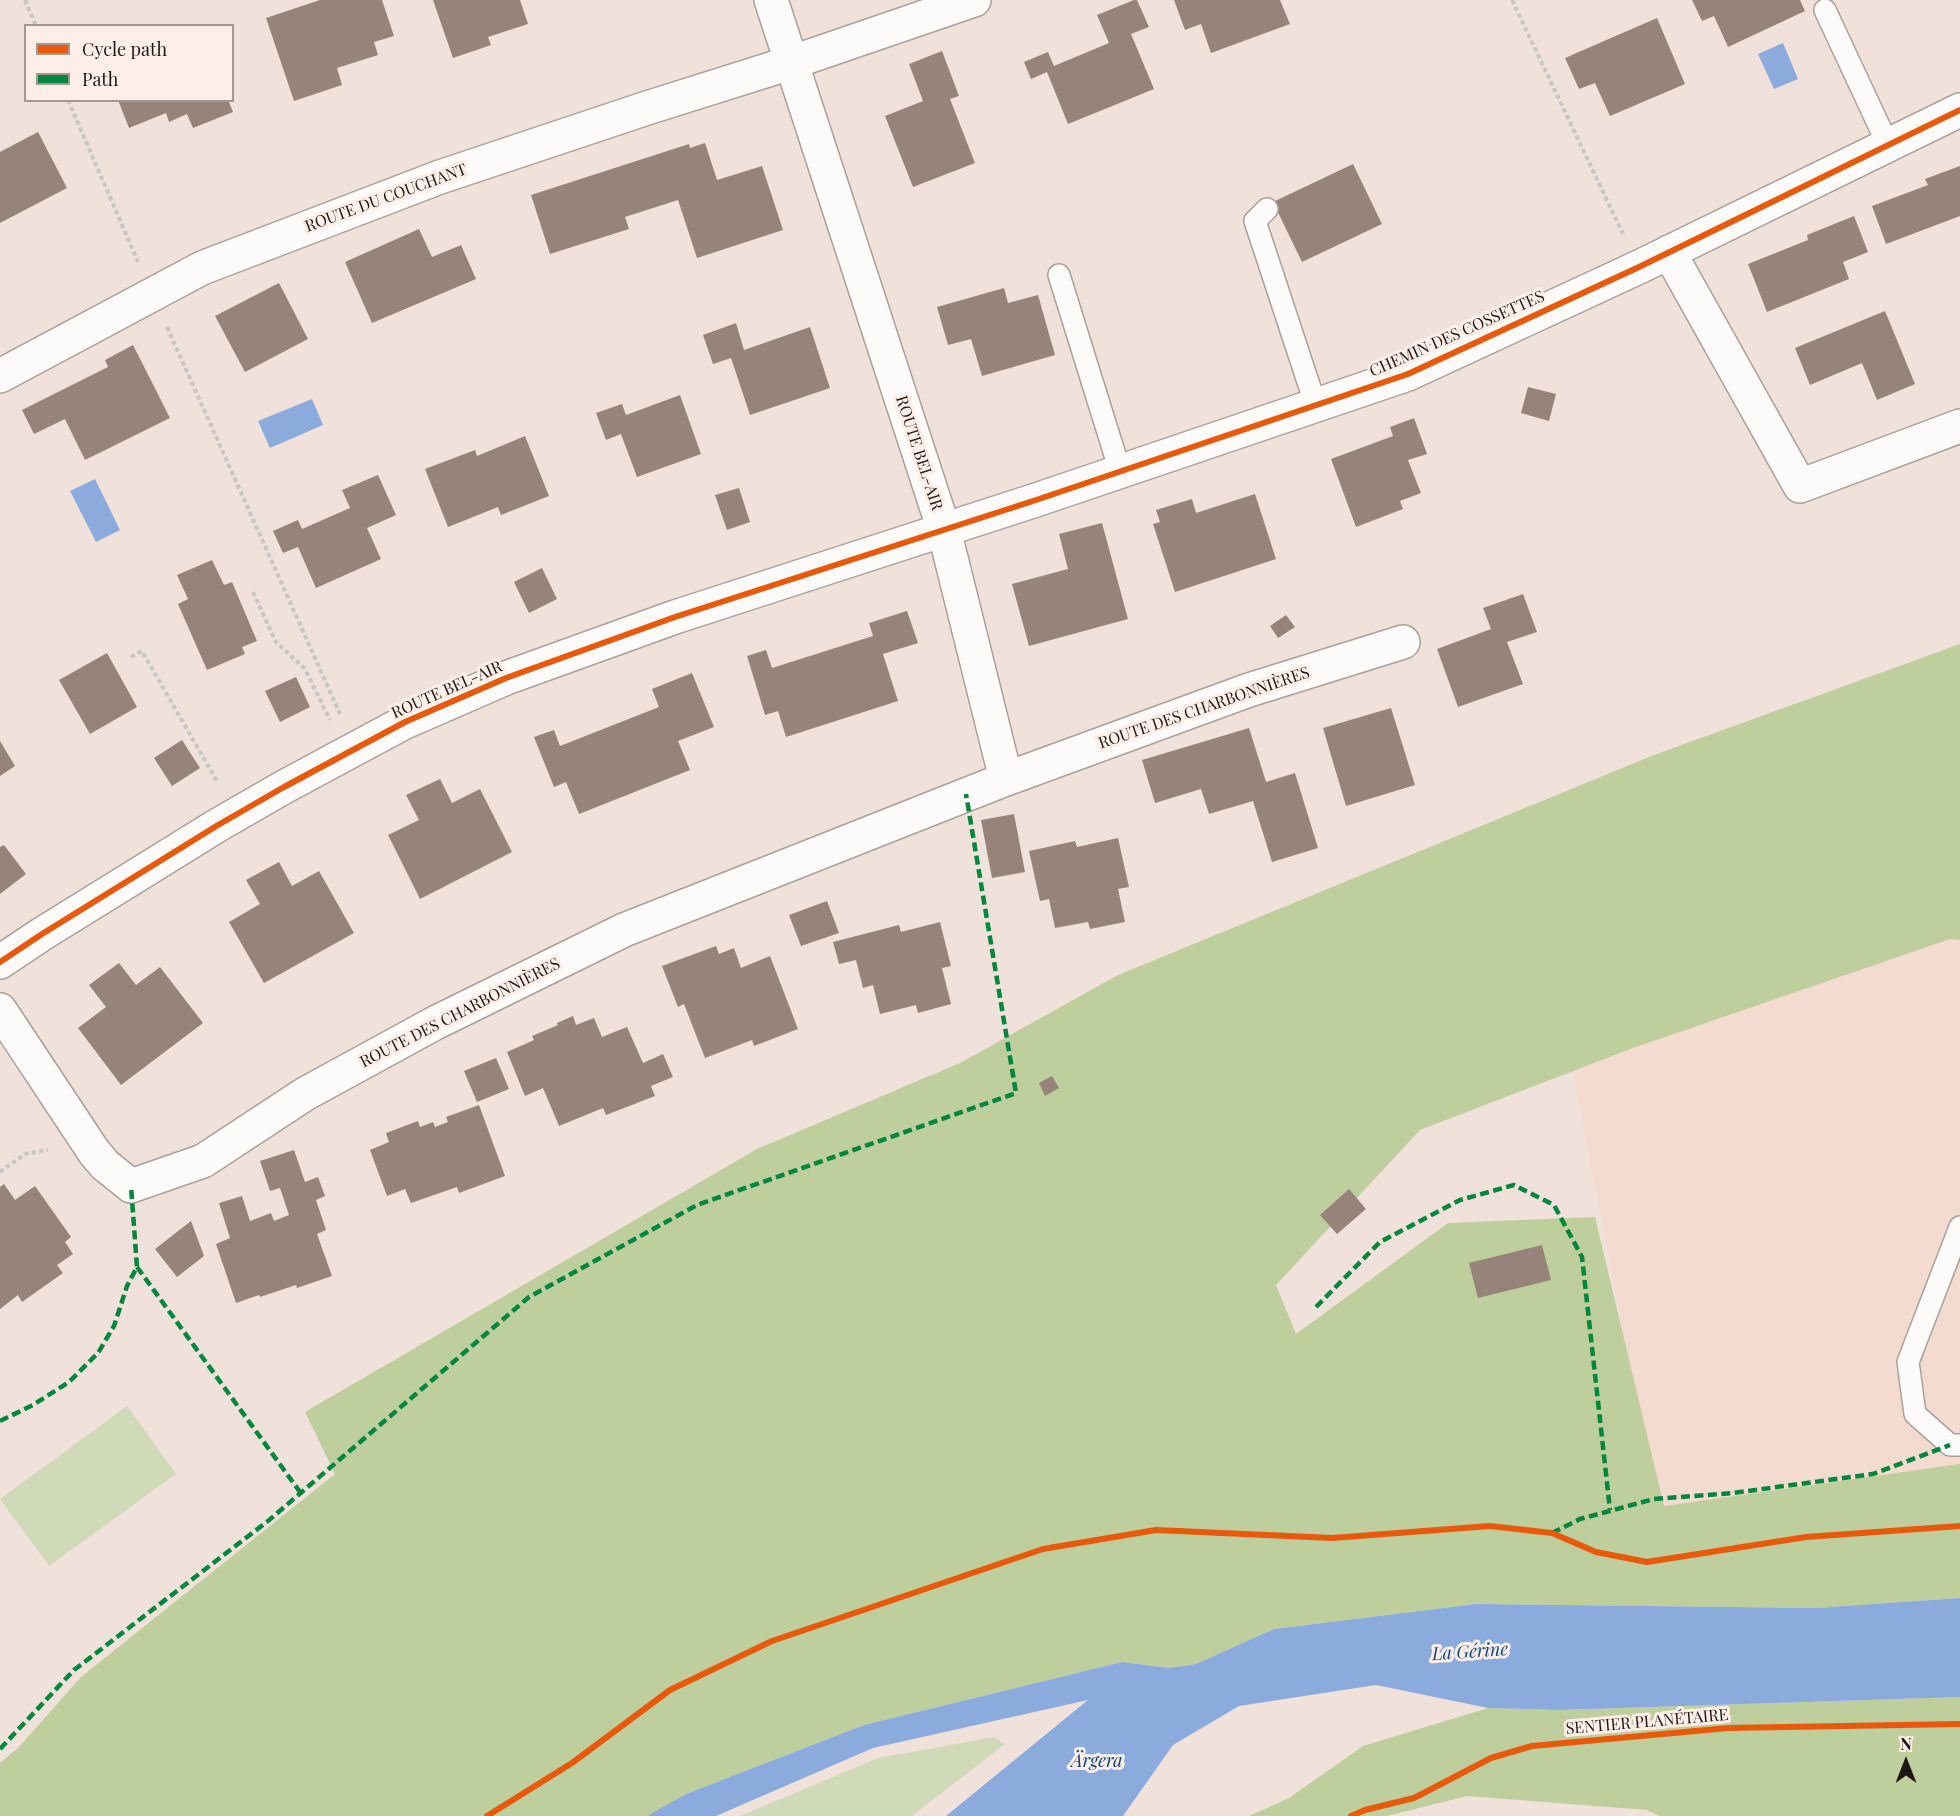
<!DOCTYPE html>
<html>
<head>
<meta charset="utf-8">
<style>
  body { margin:0 }
  #map { position:relative; width:1960px; height:1816px; overflow:hidden; background:#f0e2db; font-family:"Playfair Display",serif }
  canvas { display:block }
  .legend { position:absolute; left:24px; top:24px; width:210px; height:78px; box-sizing:border-box; background:#fdeee7; border:2px solid #a49892; margin:0; padding:8px 10px; list-style:none; font-size:18px; color:#1e1612 }
  .legend li { display:flex; align-items:center; gap:12px; height:30px }
  .legend b { width:30px; border:2px solid #a49892 }
  .north { position:absolute; left:1876px; top:1732px; width:60px; height:60px; -webkit-text-stroke:4px #fdeee7; paint-order:stroke; rotate:0deg; font-size:16px; font-weight:700; line-height:24px; text-align:center; color:#1e1612 }
  .north::after { content:''; display:block; margin:auto; width:21px; height:27px; background:#1e1612; clip-path:polygon(50% 0,100% 100%,50% 72%,0 100%) }
</style>
</head>
<body>
<div id="map">
<canvas width="1960" height="1816"></canvas>
<ul class="legend">
<li><b style="height:8px;background:#e8590c"></b>Cycle path</li>
<li><b style="height:8px;background:#00873e"></b>Path</li>
</ul>
<div class="north">N</div>
</div>
<script>
const c = document.querySelector('canvas').getContext('2d');
c.lineJoin = 'round';
function fill(path, color) { c.fillStyle = color; c.fill(path, 'evenodd'); }
const poly = rows => new Path2D(rows.map(r => 'M' + r).join(''));
function strokePath(path, color, width, dash) { c.strokeStyle = color; c.lineWidth = width; c.lineCap = dash ? 'butt' : 'round'; c.setLineDash(dash || []); c.stroke(path); }
function write(font, color, halo, rows, align = 'center') {
  c.font = font + ' "Playfair Display",serif'; c.lineWidth = 6; c.setLineDash([]); c.textBaseline = 'middle'; c.strokeStyle = halo; c.fillStyle = color; for (const [text, x, y, turn = 0] of rows) {
    c.save(); c.translate(x, y); c.rotate((+turn || 0) * Math.PI / 180); c.textAlign = isNaN(turn) ? turn : align; if (halo) c.strokeText(text, 0, 0); c.fillText(text, 0, 0); c.restore();
  }
}
fill(poly([
  [1960,894,1960,1497,1658,1514,1571,1063]
]), '#f4dbd0');
fill(poly([
  [127,1406,176,1474,49,1566,0,1499],
  [994,1737,1005,1744,912,1816,740,1816,878,1758]
]), '#d1dab8');
fill(poly([
  [1960,644,1960,940,1950,939,1633,1048,1420,1130,1276,1285,1296,1334,1448,1223,1595,1217,1664,1506,1960,1464,1960,1598,1816,1608,1476,1604,1274,1629,1196,1664,1169,1668,1122,1662,864,1725,686,1794,647,1816,0,1816,0,1763,18,1748,81,1677,335,1474,305,1412,757,1149,960,1063,1118,975,1654,755],
  [1960,1697,1960,1816,1659,1816,1647,1810,1467,1796,1387,1816,1249,1816,1289,1798,1363,1746,1488,1708,1560,1710]
]), '#bece9c');
fill(poly([
  [1783,43,1798,79,1774,89,1758,54],
  [312,399,323,425,270,448,258,421],
  [95,479,120,530,96,542,70,491],
  [1960,1598,1960,1697,1560,1710,1488,1708,1376,1685,1239,1706,1173,1745,1123,1816,946,1816,1088,1700,873,1748,716,1816,647,1816,686,1794,864,1725,1122,1662,1169,1668,1196,1664,1274,1629,1476,1604,1816,1608]
]), '#8aabdc');
fill(poly([
  [320,0,382,0,394,36,374,42,378,55,337,68,342,85,294,101,266,18],
  [433,0,520,0,528,24,488,37,491,45,453,58],
  [1134,0,1137,0,1149,27,1131,34,1154,89,1068,124,1047,72,1031,79,1024,62,1048,52,1054,66,1109,43,1097,15],
  [1174,0,1280,0,1290,24,1211,53,1201,24,1185,30],
  [1692,0,1800,0,1805,11,1728,47,1714,16,1702,21],
  [1657,18,1685,84,1610,116,1595,83,1579,89,1565,58],
  [942,51,959,96,950,99,975,163,913,187,885,116,923,101,909,64],
  [118,100,228,100,233,112,193,128,187,114,169,122,166,113,129,128],
  [38,132,67,188,0,223,0,152],
  [705,143,717,180,762,166,783,230,697,258,678,200,625,217,629,229,550,254,531,195,689,144,690,148],
  [1353,164,1382,224,1302,262,1273,202],
  [1960,166,1960,216,1886,244,1872,206,1928,185,1925,179],
  [1854,216,1868,252,1843,262,1849,279,1767,312,1748,264,1808,240,1807,235],
  [419,229,432,257,461,245,476,279,372,323,345,262],
  [279,283,308,339,245,372,215,316],
  [1004,288,1008,303,1038,295,1055,355,982,376,971,339,948,345,937,307],
  [1885,311,1915,384,1877,400,1862,363,1810,385,1795,348],
  [736,323,744,350,810,327,830,388,750,415,731,358,713,364,703,335],
  [133,345,170,418,85,460,65,419,34,434,22,410,108,367,105,360],
  [1528,387,1556,394,1549,421,1521,413],
  [680,395,701,454,637,477,621,434,606,440,596,413,622,404,626,415],
  [1414,418,1427,454,1408,460,1421,493,1400,501,1403,509,1356,527,1331,459,1393,436,1390,427],
  [525,436,549,496,501,515,498,507,448,527,425,469,475,450,477,456],
  [378,475,396,515,367,528,381,559,316,588,298,547,283,553,273,531,298,520,302,529,350,508,342,490],
  [739,488,750,522,727,530,715,495],
  [1255,494,1276,559,1175,592,1153,524,1160,522,1156,510,1192,499,1196,513],
  [1102,523,1128,619,1029,646,1012,584,1068,569,1059,534],
  [212,560,224,585,232,582,257,641,242,647,245,654,207,670,178,604,188,599,177,575],
  [542,568,557,599,529,613,514,582],
  [1523,594,1537,632,1507,642,1523,684,1458,707,1437,649,1491,629,1483,608],
  [907,611,918,643,883,654,898,701,786,737,778,711,765,715,747,656,766,650,772,668,873,636,869,623],
  [1286,615,1295,627,1278,638,1270,626],
  [107,653,137,707,90,734,59,680],
  [692,673,714,727,678,741,690,770,579,814,566,782,554,787,534,737,554,730,560,746,659,707,652,689],
  [296,677,310,707,280,722,265,691],
  [1391,708,1415,785,1346,806,1323,728],
  [1249,728,1266,782,1295,773,1318,848,1272,862,1253,801,1209,814,1201,789,1155,803,1142,760],
  [182,740,200,768,172,786,154,758],
  [0,741,15,766,0,776],
  [440,779,452,803,480,789,512,852,420,899,388,835,419,820,406,795],
  [1014,814,1025,872,992,878,981,820],
  [1118,838,1129,887,1118,889,1125,922,1090,929,1088,922,1055,928,1049,899,1040,901,1029,851,1075,841,1077,847],
  [4,845,26,874,0,894,0,847],
  [279,862,292,886,319,871,354,933,264,983,229,922,260,904,246,880],
  [827,901,839,933,801,946,789,915],
  [940,922,951,966,942,968,951,1004,918,1013,916,1005,880,1014,873,985,863,988,856,960,839,964,833,942,899,925,901,932],
  [716,946,719,954,734,948,741,968,770,956,798,1029,754,1046,752,1040,705,1058,684,1004,678,1007,662,966],
  [119,963,136,985,160,967,203,1023,121,1085,78,1028,106,1007,89,985],
  [573,1016,576,1025,594,1018,602,1037,627,1027,643,1063,663,1054,673,1077,651,1086,655,1096,606,1115,603,1108,559,1126,543,1088,525,1096,507,1052,534,1040,532,1036,558,1025,557,1023],
  [496,1058,509,1089,477,1102,464,1071],
  [1052,1076,1059,1088,1045,1096,1039,1083],
  [479,1105,505,1176,459,1193,457,1187,411,1203,405,1189,387,1196,370,1150,389,1142,386,1133,418,1121,420,1127,433,1122,435,1127,448,1122,446,1117],
  [294,1150,305,1182,318,1177,325,1196,316,1200,326,1230,317,1234,332,1276,297,1288,296,1285,260,1297,259,1295,236,1303,216,1244,230,1238,219,1203,242,1196,250,1221,271,1213,274,1221,289,1215,280,1188,270,1191,260,1161],
  [4,1184,15,1200,35,1186,71,1237,65,1242,73,1254,57,1265,63,1273,22,1302,18,1295,0,1309,0,1187],
  [1349,1189,1366,1209,1337,1234,1320,1215],
  [191,1221,204,1256,177,1277,155,1249],
  [1542,1245,1551,1280,1478,1298,1469,1263]
]), '#96847a');
const lane = poly([
  [1825,10,1888,145],
  [1267,209,1255,221,1316,406],
  [1059,275,1120,471],
  [1960,1227,1908,1362,1915,1414,1950,1445,1960,1445]
]);
const street = poly([
  [771,0,944,530,1006,779],
  [1669,252,1800,486,1960,426],
  [0,376,202,268,440,177,647,108,790,63,974,0],
  [0,962,42,934,218,825,284,787,405,722,506,678,675,617,1036,500,1408,374,1639,267,1960,110],
  [0,1010,94,1152,105,1165,131,1186,203,1161,305,1094,435,1023,624,930,1006,779,1249,690,1403,642]
]);
strokePath(lane, '#aaa09b', 24);
strokePath(street, '#aaa09b', 36);
strokePath(poly([
  [25,0,36,26],
  [1512,0,1623,234],
  [68,100,138,262],
  [167,327,340,714],
  [253,592,276,642,305,669,330,720],
  [131,657,142,651,218,783],
  [0,1172,25,1154,48,1150]
]), '#c9c6c4', 4, [4.5, 3]);
strokePath(lane, '#fdfbfa', 21);
strokePath(street, '#fdfbfa', 33);
strokePath(poly([
  [137,1267,300,1492],
  [1316,1307,1380,1242,1460,1200,1514,1185,1554,1205,1582,1257,1610,1510],
  [0,1421,33,1405,69,1382,98,1353,114,1326,127,1286,137,1267,131,1186],
  [1552,1533,1580,1519,1654,1499,1733,1493,1873,1474,1950,1445],
  [0,1749,74,1670,268,1521,529,1297,697,1205,1016,1093,966,794]
]), '#00873e', 4.5, [9, 4.5]);
strokePath(poly([
  [0,962,42,934,218,825,284,787,405,722,506,678,675,617,1036,500,1408,374,1639,267,1960,110],
  [487,1816,572,1763,670,1690,772,1641,1043,1549,1156,1530,1332,1538,1490,1526,1552,1533,1596,1552,1647,1562,1806,1537,1960,1526],
  [1351,1816,1365,1810,1414,1798,1491,1758,1532,1746,1728,1728,1960,1724]
]), '#e8590c', 6);
write('16px', '#1e1612', '#fdeee7', [
  ["ROUTE DU COUCHANT",386,198,-20],
  ["CHEMIN DES COSSETTES",1457,334,-24],
  ["ROUTE BEL-AIR",919,453,72],
  ["ROUTE BEL-AIR",447,690,-24],
  ["ROUTE DES CHARBONNIÈRES",1204,708,-19],
  ["ROUTE DES CHARBONNIÈRES",460,1013,-27],
  ["SENTIER PLANÉTAIRE",1647,1722,-5]
]);
write('italic 18px', '#0b4383', '#fdeee7', [
  ["La Gérine",1470,1652,-4],
  ["Ärgera",1097,1761]
]);
</script>
</body>
</html>
